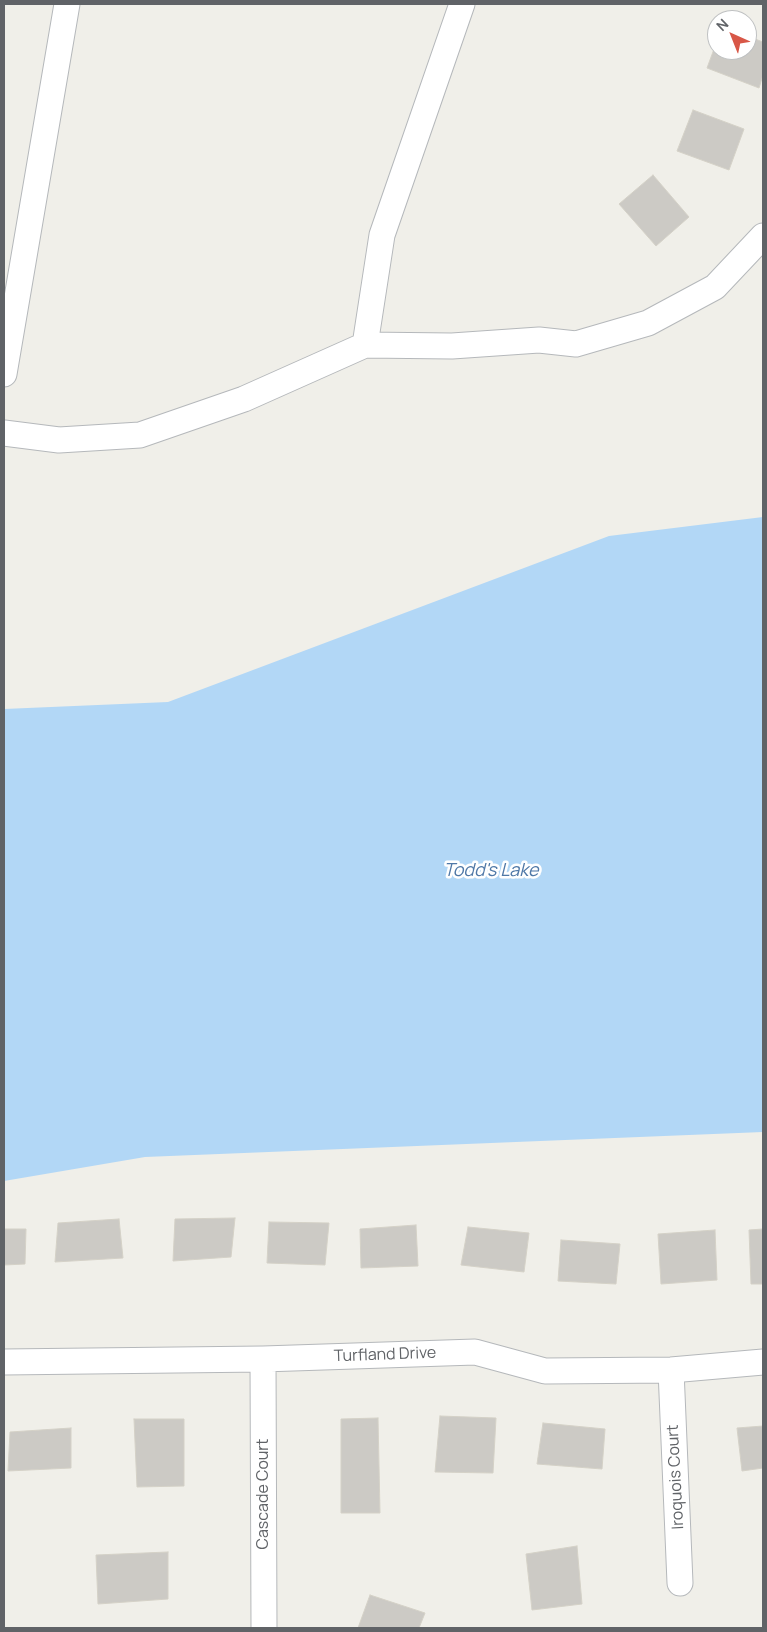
<!DOCTYPE html>
<html>
<head>
<meta charset="utf-8">
<style>
  body { margin:0 }
  #map { position:relative; width:767px; height:1632px; overflow:hidden; background:#f0efe9; font-family:Manrope,sans-serif }
  canvas { display:block }
  .frame { position:absolute; inset:0; border:5px solid #606367; pointer-events:none }
  .north { position:absolute; left:707px; top:10px; width:50px; height:50px; box-sizing:border-box; background:#fff; border:1px solid #bfc1c2; border-radius:50%; rotate:316deg; font-size:14px; font-weight:700; line-height:20px; text-align:center; color:#606367 }
  .north::after { content:''; display:block; margin:auto; width:18px; height:22px; background:#d85747; clip-path:polygon(50% 0,100% 100%,50% 72%,0 100%) }
</style>
</head>
<body>
<div id="map">
<canvas width="767" height="1632"></canvas>
<div class="frame"></div>
<div class="north">N</div>
</div>
<script>
const c = document.querySelector('canvas').getContext('2d');
c.lineJoin = 'round';
function fill(path, color) { c.fillStyle = color; c.fill(path, 'evenodd'); }
const poly = rows => new Path2D(rows.map(r => 'M' + r).join(''));
function strokePath(path, color, width, dash) { c.strokeStyle = color; c.lineWidth = width; c.lineCap = dash ? 'butt' : 'round'; c.setLineDash(dash || []); c.stroke(path); }
function write(font, color, halo, rows, align = 'center') {
  c.font = font + ' Manrope,sans-serif'; c.lineWidth = 5; c.setLineDash([]); c.textBaseline = 'middle'; c.strokeStyle = halo; c.fillStyle = color; for (const [text, x, y, turn = 0] of rows) {
    c.save(); c.translate(x, y); c.rotate((+turn || 0) * Math.PI / 180); c.textAlign = isNaN(turn) ? turn : align; if (halo) c.strokeText(text, 0, 0); c.fillText(text, 0, 0); c.restore();
  }
}
fill(poly([
  [763,517,763,1132,145,1157,4,1181,4,709,168,702,609,536]
]), '#b2d7f6');
const building = poly([
  [747,36,763,42,763,75,759,88,707,68,717,41,717,50,747,50,747,36],
  [693,110,744,129,729,170,677,151,693,110],
  [653,175,689,217,656,246,619,204,653,175],
  [235,1218,231,1257,173,1261,175,1219,235,1218],
  [119,1219,123,1258,55,1262,58,1223,119,1219],
  [269,1222,329,1223,325,1265,267,1263,269,1222],
  [416,1225,418,1266,361,1268,360,1229,416,1225],
  [468,1227,529,1233,524,1272,461,1265,468,1227],
  [4,1229,26,1229,25,1264,4,1265,4,1229],
  [763,1229,763,1284,751,1284,749,1230,763,1229],
  [715,1230,717,1280,661,1284,658,1234,715,1230],
  [561,1240,620,1244,616,1284,558,1281,561,1240],
  [440,1416,496,1418,493,1473,435,1472,440,1416],
  [378,1418,380,1513,341,1513,341,1419,378,1418],
  [134,1419,184,1419,184,1486,137,1487,134,1419],
  [543,1423,605,1429,602,1469,537,1464,543,1423],
  [763,1426,763,1468,742,1471,737,1428,763,1426],
  [71,1428,71,1468,8,1471,10,1432,71,1428],
  [577,1546,582,1604,532,1610,526,1554,577,1546],
  [168,1552,168,1599,98,1604,96,1555,168,1552],
  [370,1595,425,1613,419,1628,358,1628,370,1595]
]);
fill(building, '#cccac5');
strokePath(building, '#d4d1c7', 1);
const street = poly([
  [462,4,382,235,365,345,452,346,539,340,576,344,648,323,715,287,763,236],
  [4,374,67,4],
  [4,433,59,440,140,435,244,399,365,345],
  [263,1359,264,1628],
  [4,1362,263,1359,475,1352,545,1371,671,1370,763,1362],
  [671,1370,680,1583]
]);
strokePath(street, '#b5b8bb', 27);
strokePath(street, '#fff', 25);
write('16px', '#606367', '#fff', [
  ["Turfland Drive",385,1355,-2],
  ["Iroquois Court",676,1477,-93],
  ["Cascade Court",264,1494,-90]
]);
write('italic 18px', '#4f78a7', '#fff', [
  ["Todd's Lake",491,871]
]);
</script>
</body>
</html>
